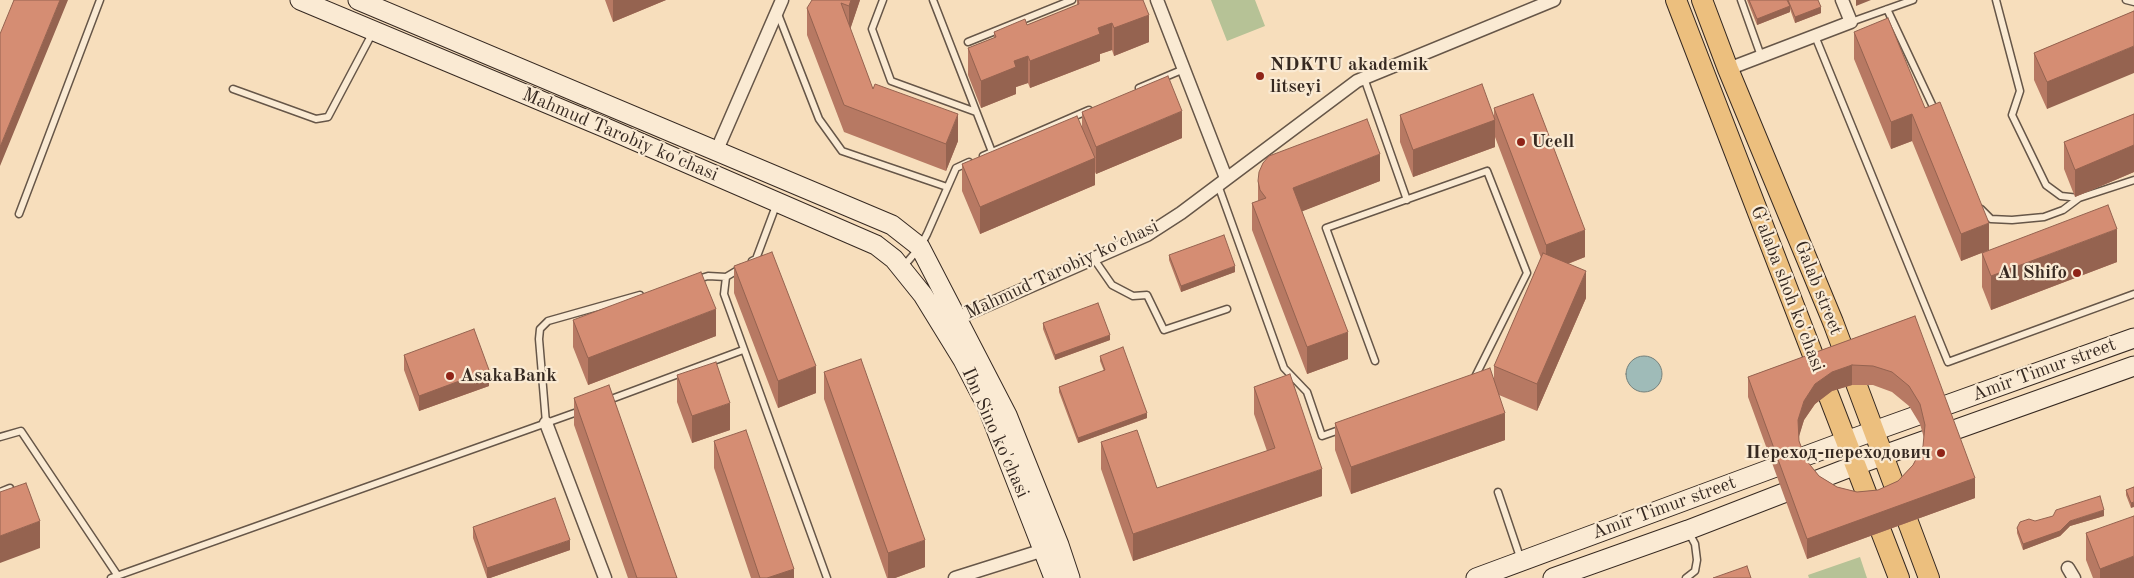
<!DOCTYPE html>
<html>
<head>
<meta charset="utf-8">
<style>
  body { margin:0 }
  canvas { display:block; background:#f7debc }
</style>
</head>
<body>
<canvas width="2134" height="578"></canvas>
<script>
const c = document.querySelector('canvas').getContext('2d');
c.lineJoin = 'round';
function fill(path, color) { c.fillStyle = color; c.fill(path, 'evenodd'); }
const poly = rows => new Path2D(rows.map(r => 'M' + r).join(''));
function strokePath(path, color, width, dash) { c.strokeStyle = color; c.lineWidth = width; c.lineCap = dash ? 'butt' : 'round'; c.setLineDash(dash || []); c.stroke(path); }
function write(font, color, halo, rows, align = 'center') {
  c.font = font + ' "Old Standard TT",serif'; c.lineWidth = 4.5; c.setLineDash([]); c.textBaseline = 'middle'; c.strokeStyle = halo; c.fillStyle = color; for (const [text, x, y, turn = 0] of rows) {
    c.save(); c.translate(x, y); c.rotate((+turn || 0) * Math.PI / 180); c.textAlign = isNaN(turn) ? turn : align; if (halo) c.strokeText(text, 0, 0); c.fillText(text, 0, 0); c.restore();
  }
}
fill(poly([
  [1211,0,1255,0,1265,26,1227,41],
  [1860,557,1867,578,1809,578,1808,575]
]), '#b6c296');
const water = poly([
  '1626 374a18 18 0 1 1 36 0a18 18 0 1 1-36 0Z'
]);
fill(water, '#9fbbb8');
strokePath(water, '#75817c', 1);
const lane = poly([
  [883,0,872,29,891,81,976,112],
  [933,0,992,152],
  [1741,0,1761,56],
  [1996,0,2020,91,2012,115,2046,185,2061,196,2079,198,2134,180],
  [2126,0,2134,2],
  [1887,9,1935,111],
  [778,14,819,119,842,151,947,187],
  [1851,22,1913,0],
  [1815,36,1948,362,2134,294],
  [968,42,1072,0],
  [1364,78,1407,200],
  [1139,88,1184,69],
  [233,89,316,119,328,117,373,32],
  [983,156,1089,110],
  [1218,185,1284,368,1307,392,1322,436,1342,429],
  [1981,209,1991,219,2012,220,2044,217,2063,210,2079,198],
  [19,214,100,0],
  [1094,259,1112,285,1133,296,1147,295,1164,330,1227,309],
  [752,261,756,259,777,203],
  [903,267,920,247,927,234,956,168,969,162],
  [741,268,726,277,724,294,827,578],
  [698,279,708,276,726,277],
  [1375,361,1326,228,1487,171,1527,273,1474,379],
  [606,401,743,350],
  [546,423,539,339,540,329,548,321,640,295],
  [0,437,21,431,118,576],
  [0,492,10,488],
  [1498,492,1521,560],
  [111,578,580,411],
  [1686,578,1695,571,1697,560,1695,544,1688,531]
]);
const street = poly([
  [1157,0,1226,178],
  [1728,69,1851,22,1842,0],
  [716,152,782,0],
  [951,321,1147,235,1181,213,1357,81,1554,0],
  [546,423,605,578],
  [2068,568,2074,578],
  [955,578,1050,548]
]);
const secondary = poly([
  [300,0,606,128,876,245,894,259,923,295,963,360,987,406,1054,578],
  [358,0,892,225,920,247,1007,415,1059,545,1070,578],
  [1476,578,1846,441,2134,338],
  [1553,578,1688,530,1856,465,2134,366]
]);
const primary = poly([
  [1676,0,1899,578],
  [1702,0,1728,69,1833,322,1929,578]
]);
strokePath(lane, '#665648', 9);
strokePath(street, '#665648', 15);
strokePath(secondary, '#362921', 21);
strokePath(primary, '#362921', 22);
strokePath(lane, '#faead3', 6);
strokePath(street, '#faead3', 12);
strokePath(secondary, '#faead3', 19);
strokePath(primary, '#ecbf7e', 20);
fill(poly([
  [605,0,666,0,613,22],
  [860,0,850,29,873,89,958,141,946,171,844,132,807,35,807,8],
  [1077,0,1143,0,1149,42,1114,56,1112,50,1100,54,1100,61,1030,88,1028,83,1016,87,1016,94,981,108,968,75,968,48,994,38,994,32,1027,25,1077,5],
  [1747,0,1818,0,1821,13,1795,23,1790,9,1790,12,1757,25],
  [2134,11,2047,109,2034,80,2034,53],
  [1854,32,1925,108,1989,250,1961,261,1912,141,1891,149,1854,59],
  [1494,108,1585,257,1568,264,1586,298,1537,411,1499,395,1505,440,1351,494,1335,450,1335,423,1494,380,1494,366,1541,258,1495,137,1495,147,1413,177,1400,142,1400,115,1494,118],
  [1082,112,1182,138,1096,174,1095,172,1095,185,980,234,962,191,962,164,1082,126],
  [2134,114,2134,172,2075,197,2064,169,2064,142],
  [1258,181,1380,181,1302,211,1348,359,1307,374,1252,230,1252,203,1258,201],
  [1982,253,2117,262,1991,310,1982,287],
  [1169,255,1235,272,1181,292,1169,260],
  [734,266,816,393,778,408,734,293],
  [1915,316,1975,498,1807,559,1748,397,1748,377],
  [1852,385,1873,385,1892,392,1909,406,1920,424,1924,438,1923,446,1913,465,1898,481,1878,490,1857,492,1837,487,1819,476,1806,460,1799,441,1798,438,1804,420,1815,404,1832,391],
  [573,320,716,336,588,385,573,347],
  [1043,323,1110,340,1055,360,1043,329],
  [404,355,489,386,419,411,404,370],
  [1100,356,1147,418,1078,443,1059,392,1059,387,1104,371,1100,361],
  [824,372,925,567,895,578,887,578,824,399],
  [677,375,730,430,692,443,677,402],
  [1254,387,1322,496,1133,561,1101,469,1101,442,1157,488,1267,451,1254,414],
  [574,398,677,578,628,578,574,425],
  [714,441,794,578,751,578,714,468],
  [2134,487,2131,508,2126,495,2126,490],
  [2104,516,2070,526,2060,536,2023,550,2017,533,2017,528],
  [473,527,570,550,490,578,487,578,473,538],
  [2086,533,2134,578,2093,578,2086,560]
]), '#b77963');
fill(poly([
  [60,0,68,0,0,166,0,147],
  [613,0,666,0,613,22],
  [851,0,860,0,849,33,849,6],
  [1856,0,1871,0,1856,6],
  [1790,6,1790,12,1757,25,1757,19],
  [1821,7,1821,13,1795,23,1795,17],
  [1149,15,1149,42,1114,56,1114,28],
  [1112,23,1112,50,1100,54,1100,61,1030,88,1030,61,1098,28],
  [2134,46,2134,73,2047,109,2047,82],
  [1028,56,1028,83,1016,87,1016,94,981,108,981,81,1014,61],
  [1182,111,1182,138,1096,174,1096,147],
  [958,114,958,141,946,171,946,144],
  [1912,114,1912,141,1891,149,1891,122],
  [1495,120,1495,147,1413,177,1413,150],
  [2134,145,2134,172,2075,197,2075,170],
  [1380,154,1380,181,1293,215,1293,188],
  [1095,158,1095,185,980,234,980,207],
  [1989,223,1989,250,1961,261,1961,234],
  [2117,229,2117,262,1991,310,1991,276],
  [1585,230,1585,257,1546,272,1546,245],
  [1235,266,1235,272,1181,292,1181,286],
  [1586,271,1586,298,1537,411,1537,384],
  [716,309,716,336,588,385,588,358],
  [1348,332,1348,359,1307,374,1307,347],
  [1110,335,1110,340,1055,360,1055,355],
  [1852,365,1852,385,1832,391,1815,404,1804,420,1798,440,1798,420,1804,401,1815,384,1832,372],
  [816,366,816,393,778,408,778,381],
  [489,370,489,386,419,411,419,396],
  [730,403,730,430,692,443,692,416],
  [1147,413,1147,418,1078,443,1078,438],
  [1505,413,1505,440,1351,494,1351,467],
  [1322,469,1322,496,1133,561,1133,534],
  [1975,478,1975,498,1807,559,1807,539],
  [2134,502,2134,507,2131,508,2131,503],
  [2104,510,2104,516,2070,526,2060,536,2023,550,2023,544,2070,521],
  [40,521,40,548,0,563,0,536],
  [570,540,570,550,490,578,487,578,487,568],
  [925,540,925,567,895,578,888,578,888,553],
  [2134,556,2134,578,2100,578,2100,569],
  [794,569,794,578,767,578]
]), '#956350');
const building = poly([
  [14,0,60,0,0,147,0,34,14,0],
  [812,0,851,0,849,6,841,3,873,89,875,84,958,114,946,144,844,105,807,8,812,0],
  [1078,0,1143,0,1149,15,1114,28,1112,23,1098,28,1100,34,1030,61,1028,56,1014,61,1016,67,981,81,968,48,996,37,994,32,1025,19,1027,25,1079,4,1078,0],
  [1749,0,1787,0,1790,6,1757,19,1749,0],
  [1788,0,1818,0,1821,7,1795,17,1788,0],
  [2134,11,2134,46,2047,82,2034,53,2134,11],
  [1888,18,1925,108,1940,102,1989,223,1961,234,1912,114,1891,122,1854,32,1888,18],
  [1168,76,1182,111,1096,147,1082,112,1168,76],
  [1482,84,1495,120,1413,150,1400,115,1482,84],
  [1533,94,1585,230,1546,245,1494,108,1533,94],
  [2134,114,2134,145,2075,170,2064,142,2134,114],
  [1077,116,1095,158,980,207,962,164,1077,116],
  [1367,119,1380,154,1293,188,1348,332,1307,347,1252,203,1266,198,1260,190,1258,181,1259,172,1263,163,1269,156,1367,119],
  [2108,205,2117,229,1991,276,1982,253,2108,205],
  [1224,235,1235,266,1181,286,1169,255,1224,235],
  [772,252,816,366,778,381,734,266,772,252],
  [1543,253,1586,271,1537,384,1494,366,1543,253],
  [701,272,716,309,588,358,573,320,701,272],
  [1098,303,1110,335,1055,355,1043,323,1098,303],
  [1915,316,1975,478,1807,539,1748,377,1915,316],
  [1852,365,1873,366,1892,372,1909,386,1920,404,1925,425,1923,446,1913,465,1898,481,1878,490,1857,492,1837,487,1819,476,1806,460,1799,441,1798,420,1804,401,1815,384,1832,372,1852,365],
  [474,329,489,370,419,396,404,355,474,329],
  [1123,347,1147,413,1078,438,1059,387,1105,370,1100,356,1123,347],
  [861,359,925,540,888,553,824,372,861,359],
  [716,362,730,403,692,416,677,375,716,362],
  [1490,368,1505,413,1351,467,1335,423,1490,368],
  [1290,374,1322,469,1133,534,1101,442,1137,430,1157,488,1275,448,1254,387,1290,374],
  [609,385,677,578,637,578,574,398,609,385],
  [746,430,794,569,767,578,760,578,714,441,746,430],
  [26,483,40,521,0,536,0,492,26,483],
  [2134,487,2134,502,2131,503,2126,490,2134,487],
  [2100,496,2104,510,2070,521,2060,531,2023,544,2017,528,2020,522,2029,519,2035,521,2053,516,2056,510,2100,496],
  [555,498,570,540,487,568,473,527,555,498],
  [2134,516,2134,556,2100,569,2086,533,2134,516],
  [1747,566,1751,578,1713,578,1747,566]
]);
fill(building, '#d58d73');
strokePath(building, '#956350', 1);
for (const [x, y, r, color] of [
  [1260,76,5,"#8f2418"],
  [1521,142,5,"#8f2418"],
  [2077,273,5,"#8f2418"],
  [450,376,5,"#8f2418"],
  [1941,453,5,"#8f2418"]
]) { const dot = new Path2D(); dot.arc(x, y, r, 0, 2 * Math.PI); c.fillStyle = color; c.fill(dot); strokePath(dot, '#faead3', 2); }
write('bold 19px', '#362921', '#faead3', [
  ["NDKTU akademik",1270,65],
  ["litseyi",1270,87],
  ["Ucell",1531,142],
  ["Al Shifo",2067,273,"right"],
  ["AsakaBank",460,376],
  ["Переход-переходович",1931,453,"right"]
], 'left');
write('19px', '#362921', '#faead3', [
  ["Mahmud Tarobiy ko'chasi",620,135,23],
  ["Mahmud Tarobiy ko'chasi",1062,270,-25],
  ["Galab street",1818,288,68],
  ["G'alaba shoh ko'chasi",1787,289,69],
  ["Amir Timur street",2044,370,-20],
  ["Ibn Sino ko'chasi",995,433,66],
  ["Amir Timur street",1664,508,-20]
]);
</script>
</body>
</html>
